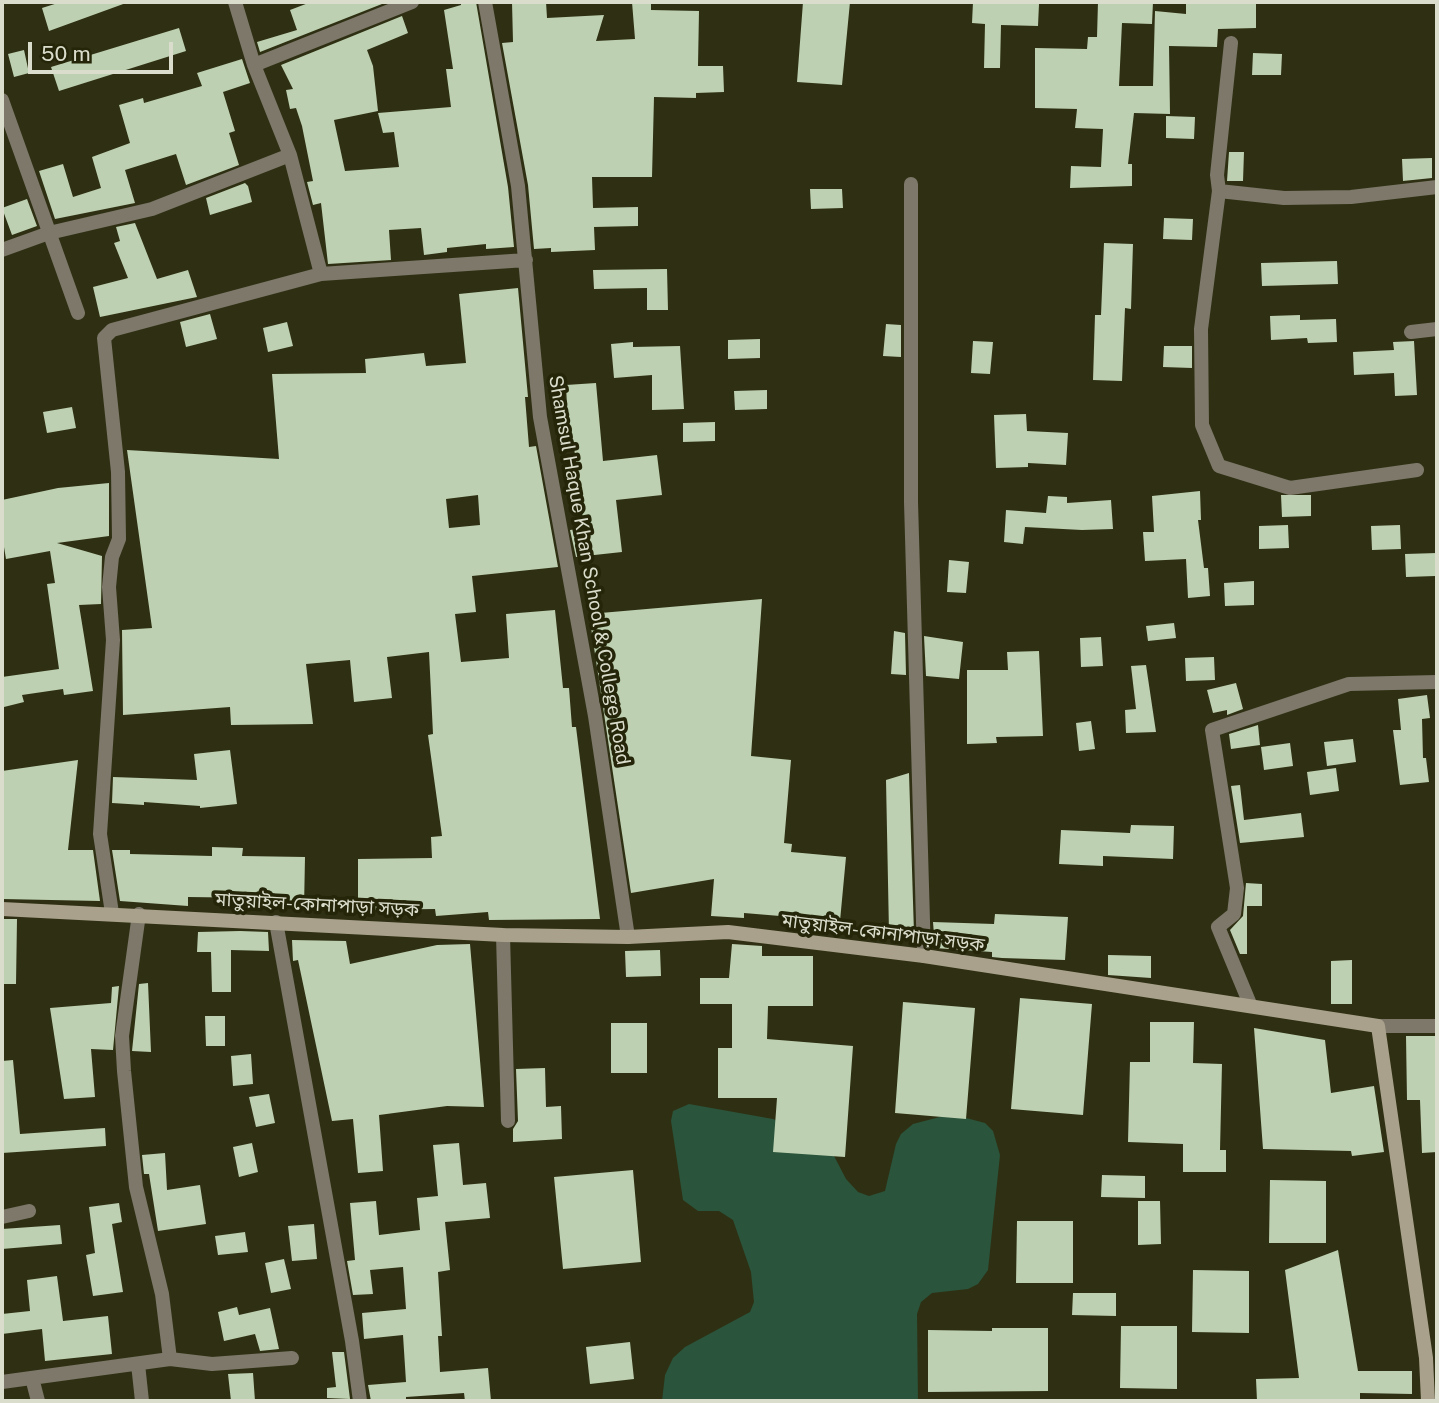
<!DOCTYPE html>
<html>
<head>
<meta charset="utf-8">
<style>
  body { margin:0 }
  #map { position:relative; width:1439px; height:1403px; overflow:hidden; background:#2f3013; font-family:"Public Sans",sans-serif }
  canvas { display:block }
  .frame { position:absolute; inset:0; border:4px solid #dbddcc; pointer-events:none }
  .scale { position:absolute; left:28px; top:42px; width:145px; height:32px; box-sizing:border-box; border:4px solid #dbddcc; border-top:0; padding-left:9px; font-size:21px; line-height:24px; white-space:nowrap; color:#dbddcc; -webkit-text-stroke:5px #252609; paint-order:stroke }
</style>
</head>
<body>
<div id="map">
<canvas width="1439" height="1403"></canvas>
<div class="frame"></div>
<div class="scale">50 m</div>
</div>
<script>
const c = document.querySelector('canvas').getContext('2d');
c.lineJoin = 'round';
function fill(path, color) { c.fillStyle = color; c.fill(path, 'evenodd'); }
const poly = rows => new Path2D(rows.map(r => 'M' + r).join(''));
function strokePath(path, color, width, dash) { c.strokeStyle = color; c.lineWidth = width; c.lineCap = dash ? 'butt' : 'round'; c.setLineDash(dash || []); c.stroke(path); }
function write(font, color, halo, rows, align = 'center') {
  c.font = font + ' "Public Sans","Noto Sans Bengali",sans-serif'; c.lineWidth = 7; c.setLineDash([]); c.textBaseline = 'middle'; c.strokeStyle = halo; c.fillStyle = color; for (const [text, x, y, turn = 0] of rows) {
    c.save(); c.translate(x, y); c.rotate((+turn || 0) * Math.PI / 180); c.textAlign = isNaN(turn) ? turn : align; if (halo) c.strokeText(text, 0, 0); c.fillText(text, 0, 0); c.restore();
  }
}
fill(poly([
  [689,1104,773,1119,808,1132,833,1154,846,1179,858,1192,869,1196,885,1191,896,1144,901,1134,913,1124,951,1114,985,1123,993,1131,1000,1155,988,1270,978,1284,968,1289,932,1293,921,1302,917,1314,918,1401,662,1401,665,1375,673,1358,685,1347,750,1312,754,1302,751,1272,733,1220,719,1211,698,1211,683,1200,671,1121,673,1111]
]), '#2a543b');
fill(poly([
  [61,2,125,2,126,3,49,31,42,8],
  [311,2,387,2,260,52,257,42,297,30,290,10],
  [461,2,476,2,508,187,514,247,486,249,486,244,447,248,447,252,424,255,421,228,389,230,391,260,328,264,321,203,313,205,307,182,313,181,302,126,296,108,290,109,286,90,293,89,281,65,402,16,408,33,367,50,373,66,378,111,334,120,345,171,399,167,394,132,383,133,378,113,451,107,446,69,453,69,444,10,461,5],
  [512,2,546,2,547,18,604,15,596,41,635,39,632,2,651,2,651,10,699,11,698,66,723,66,724,92,696,93,696,98,654,97,652,177,592,177,593,208,638,207,638,226,594,227,595,250,551,252,551,248,534,249,528,185,502,43,513,42],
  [803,2,850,2,842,85,797,82],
  [973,2,1039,4,1038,26,1001,25,1000,68,984,68,985,24,972,23],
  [1098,2,1153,2,1152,24,1122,23,1119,86,1153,86,1155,11,1186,14,1186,2,1256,2,1256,28,1218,29,1217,47,1169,46,1170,114,1134,113,1128,164,1132,164,1132,186,1070,188,1071,166,1101,167,1103,129,1075,128,1077,109,1035,108,1035,48,1087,49,1088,37,1097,37],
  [179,28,186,51,59,91,51,67],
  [24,50,29,73,14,77,8,54],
  [1253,53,1282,54,1281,75,1252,75],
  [242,59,250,83,223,92,235,131,229,133,239,165,186,185,176,154,125,170,135,203,55,219,39,171,63,164,73,197,101,188,92,157,130,143,119,105,143,98,144,103,202,86,197,73],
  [1166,116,1195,117,1194,139,1166,138],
  [1229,152,1244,152,1243,181,1227,181],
  [1432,158,1432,178,1403,181,1402,159],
  [245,183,248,186,252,202,210,215,206,198],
  [810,189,842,189,843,208,811,209],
  [27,199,37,226,12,235,2,208],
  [1164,218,1193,219,1192,240,1163,239],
  [135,223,157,279,188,270,197,297,100,317,93,287,128,278,114,243,120,241,116,227],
  [1104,243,1133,244,1131,309,1125,308,1122,381,1093,380,1095,315,1101,315],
  [1337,261,1338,284,1262,286,1261,263],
  [667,269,668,310,647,310,647,288,594,289,593,270],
  [518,288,528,397,525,397,529,447,536,446,558,567,472,576,476,612,455,614,461,662,509,658,506,614,555,610,563,688,569,688,572,727,576,727,600,919,489,920,488,912,436,916,435,909,358,910,358,859,432,858,431,837,442,836,428,735,433,734,429,652,387,657,392,698,354,702,350,660,306,664,313,724,231,725,230,707,123,715,122,630,152,628,127,450,279,459,272,374,366,373,365,359,424,353,426,366,466,363,459,294],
  [478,495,480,525,449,528,446,499],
  [210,314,217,339,186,347,180,322],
  [1300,315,1300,320,1336,319,1337,342,1308,343,1307,338,1271,340,1270,316],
  [287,322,293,346,268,352,263,328],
  [886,324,901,325,901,357,883,356],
  [760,339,760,358,728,359,728,340],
  [973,341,993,342,990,374,971,373],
  [1414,341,1417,395,1395,396,1394,373,1354,375,1353,352,1394,350,1393,342],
  [633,342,633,347,680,346,684,409,652,410,652,375,614,378,611,344],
  [1164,346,1192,346,1192,368,1163,367],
  [596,383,603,461,657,455,662,495,616,500,622,552,576,557,570,530,584,528,574,447,569,447,566,385],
  [767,390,767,409,735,410,734,391],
  [72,407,76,428,47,433,43,412],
  [1026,414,1027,431,1068,433,1066,465,1028,463,1028,467,996,468,994,415],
  [715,422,715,441,683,442,683,423],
  [109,483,109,536,57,543,102,556,101,604,79,605,93,691,64,695,63,689,22,695,24,702,4,707,2,677,59,669,47,584,55,583,50,551,6,559,2,535,2,500,58,488],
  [1200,491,1201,520,1198,520,1204,568,1208,568,1210,596,1188,598,1186,559,1145,561,1143,532,1154,532,1152,496],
  [1281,495,1311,495,1311,516,1282,517],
  [1048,496,1067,497,1067,503,1111,500,1113,529,1082,530,1025,527,1023,544,1004,542,1006,510,1046,513],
  [1288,525,1289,548,1259,549,1259,526],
  [1400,525,1401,549,1372,550,1371,526],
  [1437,553,1435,576,1406,577,1405,554],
  [949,560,969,562,966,593,947,592],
  [1254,581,1254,605,1225,606,1224,583],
  [762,599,751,756,791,760,784,843,792,844,791,852,846,857,840,921,744,913,744,918,711,916,714,879,631,893,589,614],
  [1174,623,1176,638,1148,641,1146,626],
  [894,631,905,633,906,675,891,674],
  [924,636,963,642,959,679,926,676],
  [1101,637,1103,666,1081,667,1080,638],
  [1039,651,1043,736,996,737,997,743,967,744,967,670,1008,670,1007,652],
  [1214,657,1215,680,1186,681,1185,658],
  [1146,665,1156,732,1126,733,1125,710,1136,709,1131,666],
  [1236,683,1243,709,1227,715,1227,710,1213,713,1207,690],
  [1427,695,1430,718,1422,719,1423,758,1426,758,1429,782,1400,785,1393,730,1401,730,1398,699],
  [1091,721,1095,749,1079,751,1076,723],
  [1258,725,1260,745,1231,749,1229,734],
  [1353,739,1356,762,1327,766,1324,742],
  [1290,743,1293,766,1264,770,1261,747],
  [230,750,237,804,200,808,200,806,144,802,144,805,112,803,113,777,197,780,194,754],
  [78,760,68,850,93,850,100,901,2,899,2,771],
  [1336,768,1339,791,1310,795,1307,772],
  [909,773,914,934,889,933,886,780],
  [1240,785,1244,820,1301,813,1304,837,1240,843,1231,786],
  [1131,825,1174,826,1173,859,1103,856,1103,866,1059,864,1061,830,1130,833],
  [212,847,243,848,242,856,305,857,304,908,264,907,264,898,188,897,188,906,120,901,112,850,130,850,130,854,212,856],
  [1246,883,1262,884,1262,906,1247,906,1247,954,1240,954,1230,930,1243,916],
  [995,914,1068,917,1065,960,1002,958,992,957,992,952,935,948,933,922,994,924],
  [2,919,17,919,16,984,2,984],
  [240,931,268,932,269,951,231,950,231,992,212,992,211,952,197,952,198,932],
  [292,940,346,941,350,964,437,945,470,944,484,1107,447,1106,379,1115,383,1171,358,1173,353,1119,332,1121,298,960,293,961],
  [732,944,762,946,762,956,813,956,813,1006,768,1006,767,1039,853,1046,845,1157,773,1152,777,1098,718,1098,718,1048,732,1048,732,1004,700,1004,700,978,729,978],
  [660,950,661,976,626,977,625,951],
  [1108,955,1151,956,1151,978,1108,975],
  [1352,960,1352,1004,1331,1004,1331,961],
  [148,983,151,1052,132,1051,139,984],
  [119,986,113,1050,91,1049,95,1097,64,1099,50,1008,111,1003,112,987],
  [1020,998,1092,1004,1083,1115,1011,1109],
  [903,1002,975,1008,966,1119,895,1113],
  [205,1016,225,1016,225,1046,206,1046],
  [1150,1022,1194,1022,1193,1063,1222,1064,1220,1150,1226,1150,1226,1172,1183,1172,1183,1144,1128,1142,1130,1062,1150,1062],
  [611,1023,647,1023,647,1073,611,1073],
  [1254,1028,1325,1040,1331,1093,1374,1086,1384,1152,1352,1156,1351,1151,1263,1149],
  [1406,1036,1437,1036,1437,1152,1422,1153,1420,1100,1407,1100],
  [251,1054,253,1084,233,1086,231,1056],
  [13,1060,20,1134,105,1128,106,1146,2,1153,2,1061],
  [545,1068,546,1107,561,1106,562,1139,513,1142,513,1129,518,1121,516,1069],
  [269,1094,275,1123,256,1127,249,1097],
  [252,1143,258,1172,239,1177,233,1147],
  [459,1143,463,1185,486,1183,490,1218,445,1222,450,1270,438,1272,442,1336,438,1336,440,1372,488,1368,491,1401,465,1401,464,1393,406,1397,406,1401,371,1401,368,1385,406,1382,403,1335,364,1339,362,1313,406,1309,403,1267,370,1270,373,1294,353,1295,347,1261,355,1260,350,1203,376,1201,379,1235,420,1230,417,1198,438,1196,433,1145],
  [165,1153,167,1190,200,1185,206,1224,158,1231,149,1174,144,1174,142,1155],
  [633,1170,641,1262,563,1269,554,1177],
  [1102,1175,1145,1176,1145,1198,1101,1197],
  [1270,1180,1326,1181,1326,1243,1269,1243],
  [1138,1201,1160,1201,1161,1244,1138,1245],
  [119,1203,122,1222,112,1224,123,1292,93,1296,86,1255,95,1253,89,1207],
  [1017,1221,1073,1221,1073,1283,1016,1283],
  [314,1224,317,1259,292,1261,288,1226],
  [60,1225,62,1244,2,1249,2,1229],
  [245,1232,248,1252,218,1255,215,1236],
  [1338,1250,1358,1371,1412,1371,1412,1394,1360,1393,1360,1401,1257,1401,1256,1379,1299,1378,1285,1270],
  [284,1259,291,1289,271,1293,265,1263],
  [1193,1270,1249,1271,1249,1333,1192,1332],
  [57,1276,63,1321,108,1316,112,1354,45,1361,42,1329,2,1334,2,1314,30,1311,27,1280],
  [1073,1293,1116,1293,1116,1316,1072,1315],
  [237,1307,239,1315,270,1308,279,1349,260,1351,255,1334,224,1341,218,1312],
  [1121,1326,1177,1326,1177,1389,1120,1388],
  [992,1328,1048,1328,1048,1391,928,1392,928,1330,992,1331],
  [630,1342,634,1379,590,1384,586,1347],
  [332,1352,344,1352,350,1399,327,1398,327,1388,336,1387],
  [253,1373,255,1401,231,1401,228,1374]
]), '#bdd0b1');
strokePath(poly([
  [235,2,254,65,290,155,321,274],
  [485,2,518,186,540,417,595,716,628,937],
  [254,65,412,2],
  [2,100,78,313],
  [911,184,911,502,924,956],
  [1219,191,1217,175,1231,43],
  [2,250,49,233,152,209,290,155],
  [1411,332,1437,329],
  [1417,470,1290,488,1219,466,1202,425,1201,329,1219,191,1284,198,1351,197,1437,187],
  [112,913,100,834,113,640,109,587,112,557,119,539,118,472,104,338,112,330,321,274,526,260],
  [139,914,122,1036,124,1071,136,1187,162,1294,170,1359],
  [276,922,352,1341,360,1401],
  [503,935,508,1121],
  [1250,1004,1218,927,1234,914,1237,888,1212,730,1349,684,1437,682],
  [1378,1026,1437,1026],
  [2,1217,29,1211],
  [138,1364,142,1401],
  [32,1378,38,1401],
  [2,1382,170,1359,212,1364,292,1358]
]), '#7d786a', 14);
strokePath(poly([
  [2,909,503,935,628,937,728,932,924,956,1378,1026,1426,1358,1428,1401]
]), '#a9a18c', 14);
write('19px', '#dbddcc', '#252609', [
  ["Shamsul Haque Khan School & College Road",589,570,80],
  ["মাতুয়াইল-কোনাপাড়া সড়ক",317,905,3],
  ["মাতুয়াইল-কোনাপাড়া সড়ক",883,933,7]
]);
</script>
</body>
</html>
